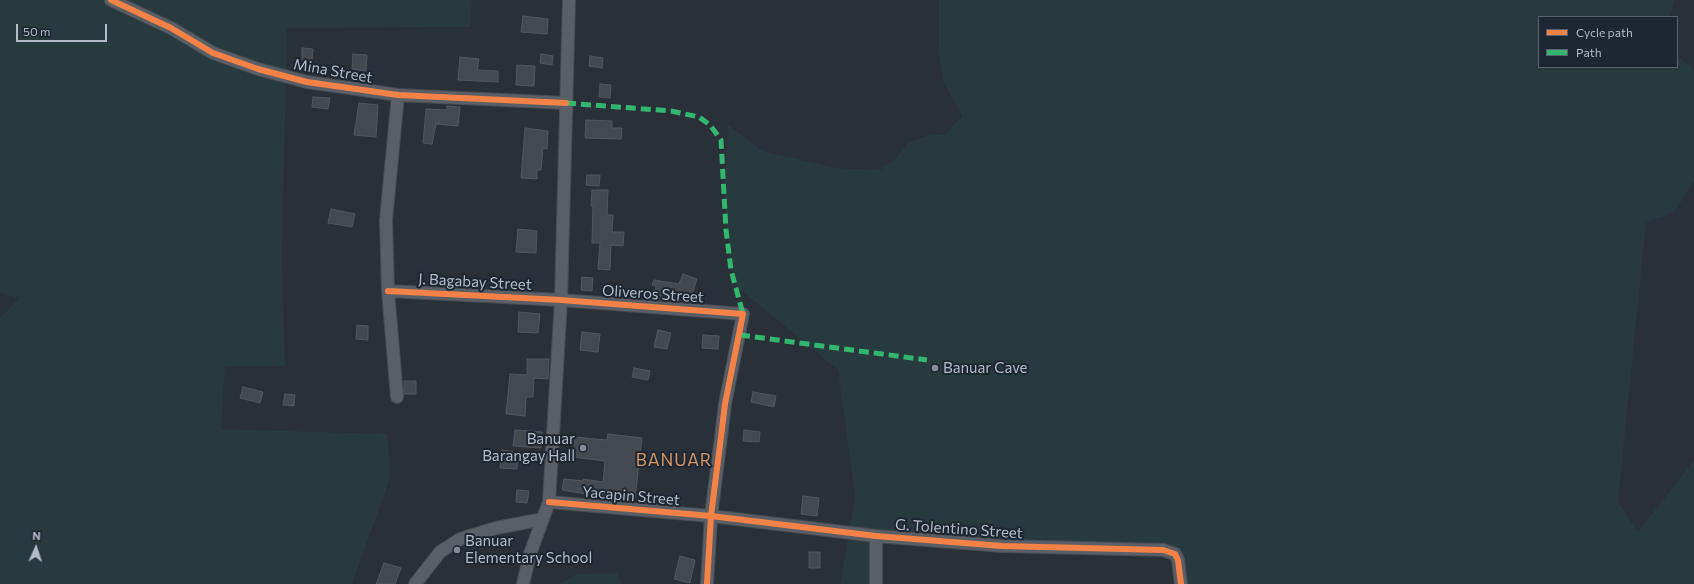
<!DOCTYPE html>
<html>
<head>
<meta charset="utf-8">
<style>
  body { margin:0 }
  #map { position:relative; width:1694px; height:584px; overflow:hidden; background:#2a3038; font-family:Commissioner,sans-serif }
  canvas { display:block }
  .legend { position:absolute; left:1538px; top:16px; width:140px; height:52px; box-sizing:border-box; background:#1d2633; border:1px solid #59626f; margin:0; padding:5px 7px; list-style:none; font-size:12px; color:#b4bcc9 }
  .legend li { display:flex; align-items:center; gap:8px; height:20px }
  .legend b { width:20px; border:1px solid #59626f }
  .north { position:absolute; left:16px; top:528px; width:40px; height:40px; -webkit-text-stroke:3px #1d2633; paint-order:stroke; rotate:3deg; font-size:11px; font-weight:700; line-height:16px; text-align:center; color:#b4bcc9 }
  .north::after { content:''; display:block; margin:auto; width:14px; height:18px; background:#b4bcc9; clip-path:polygon(50% 0,100% 100%,50% 72%,0 100%) }
  .scale { position:absolute; left:16px; top:24px; width:91px; height:18px; box-sizing:border-box; border:2px solid #b4bcc9; border-top:0; padding-left:5px; font-size:12px; line-height:14px; white-space:nowrap; color:#b4bcc9; -webkit-text-stroke:3px #1d2633; paint-order:stroke }
</style>
</head>
<body>
<div id="map">
<canvas width="1694" height="584"></canvas>
<ul class="legend">
<li><b style="height:5px;background:#f48246"></b>Cycle path</li>
<li><b style="height:5px;background:#33b770"></b>Path</li>
</ul>
<div class="north">N</div>
<div class="scale">50 m</div>
</div>
<script>
const c = document.querySelector('canvas').getContext('2d');
c.lineJoin = 'round';
function fill(path, color) { c.fillStyle = color; c.fill(path, 'evenodd'); }
const poly = rows => new Path2D(rows.map(r => 'M' + r).join(''));
function strokePath(path, color, width, dash) { c.strokeStyle = color; c.lineWidth = width; c.lineCap = dash ? 'butt' : 'round'; c.setLineDash(dash || []); c.stroke(path); }
function write(font, color, halo, rows, align = 'center') {
  c.font = font + ' Commissioner,sans-serif'; c.lineWidth = 4; c.setLineDash([]); c.textBaseline = 'middle'; c.strokeStyle = halo; c.fillStyle = color; for (const [text, x, y, turn = 0] of rows) {
    c.save(); c.translate(x, y); c.rotate((+turn || 0) * Math.PI / 180); c.textAlign = isNaN(turn) ? turn : align; if (halo) c.strokeText(text, 0, 0); c.fillText(text, 0, 0); c.restore();
  }
}
fill(poly([
  [0,0,472,0,470,27,287,28,282,258,285,366,225,366,221,429,387,434,390,468,388,484,352,584,0,584,0,318,19,298,0,293],
  [939,0,1675,0,1670,17,1539,17,1539,67,1677,67,1677,56,1692,67,1694,74,1694,182,1674,212,1646,223,1618,502,1638,532,1694,460,1694,584,1181,584,1175,554,876,536,876,584,840,584,855,496,838,370,736,286,731,270,724,192,728,125,762,151,837,168,880,170,896,158,909,142,931,134,945,135,962,116,943,81,939,54],
  [617,573,622,584,559,584,577,574]
]), '#273a3e');
const building = poly([
  [523,16,548,19,547,34,521,32,523,16],
  [302,48,313,49,312,60,302,60,302,48],
  [353,54,367,55,366,71,352,69,353,54],
  [541,54,553,56,552,65,540,63,541,54],
  [590,56,603,58,602,68,589,66,590,56],
  [460,57,479,59,477,70,498,71,498,82,458,80,460,57],
  [517,65,535,66,534,86,516,85,517,65],
  [600,84,611,85,610,98,599,97,600,84],
  [313,97,330,98,328,109,312,107,313,97],
  [359,103,378,105,376,137,354,135,359,103],
  [447,106,460,107,458,126,436,124,432,144,423,143,426,109,447,110,447,106],
  [586,120,612,121,612,128,622,128,621,139,585,138,586,120],
  [525,128,548,131,547,149,543,148,541,170,537,170,537,179,521,178,525,128],
  [587,175,600,175,599,186,586,185,587,175],
  [592,190,608,190,607,215,613,215,612,232,624,232,623,246,611,245,610,270,598,269,600,243,592,243,593,206,591,206,592,190],
  [331,209,355,214,352,227,328,223,331,209],
  [518,229,537,231,536,253,516,252,518,229],
  [683,274,697,279,691,298,665,289,664,299,654,298,656,286,652,285,654,280,679,284,683,274],
  [582,277,593,278,592,291,581,290,582,277],
  [519,312,540,314,538,333,518,332,519,312],
  [357,325,368,326,368,340,356,339,357,325],
  [658,330,671,333,667,349,654,347,658,330],
  [582,332,600,334,598,352,580,350,582,332],
  [703,335,719,336,718,349,702,348,703,335],
  [527,359,549,359,548,379,534,378,533,397,526,397,525,416,506,414,510,374,527,375,527,359],
  [634,368,650,371,648,380,632,377,634,368],
  [404,381,416,381,416,394,404,394,404,381],
  [243,387,263,392,260,403,240,398,243,387],
  [753,392,776,396,774,407,751,402,753,392],
  [285,394,295,395,294,406,283,405,285,394],
  [515,430,542,432,541,448,513,446,515,430],
  [744,430,760,432,759,442,743,441,744,430],
  [608,434,642,438,635,498,598,494,598,496,562,490,564,479,583,481,583,479,603,482,605,461,573,457,575,437,607,440,608,434],
  [502,450,518,452,517,469,500,468,502,450],
  [517,490,529,491,527,503,516,502,517,490],
  [803,496,819,498,817,516,801,514,803,496],
  [809,552,820,552,820,568,809,568,809,552],
  [680,556,695,560,690,583,674,579,680,556],
  [384,563,401,568,395,584,376,584,384,563]
]);
fill(building, '#444950');
strokePath(building, '#52575f', 1);
const minor = poly([
  [111,0,171,28,213,53,258,69,307,82,398,95,566,103],
  [388,291,561,300,743,314,725,404,721,437,711,516,707,584],
  [397,397,388,291,386,220,398,95],
  [549,502,711,516,876,536,1002,546,1163,550,1175,554,1178,560,1181,584],
  [415,584,440,552,460,539,496,528,543,519],
  [523,584,530,554,549,502,561,300,569,0],
  [876,584,876,536]
]);
strokePath(minor, '#484c53', 14);
strokePath(minor, '#5a5e66', 12);
strokePath(poly([
  [566,103,671,111,699,117,710,125,721,140,726,230,731,270,743,314],
  [740,335,927,360]
]), '#33b770', 5, [10, 5]);
strokePath(poly([
  [111,0,171,28,213,53,258,69,307,82,398,95,566,103],
  [388,291,561,300,743,314,725,404,721,437,711,516,707,584],
  [549,502,711,516,876,536,1002,546,1163,550,1175,554,1178,560,1181,584]
]), '#f48246', 6);
for (const [x, y, r, color] of [
  [935,368,4,"#848b96"],
  [583,448,4,"#848b96"],
  [457,550,4,"#848b96"]
]) { const dot = new Path2D(); dot.arc(x, y, r, 0, 2 * Math.PI); c.fillStyle = color; c.fill(dot); strokePath(dot, '#1d2633', 1.5); }
write('15px', '#b4bcc9', '#1d2633', [
  ["Mina Street",333,71,10],
  ["J. Bagabay Street",475,282,3],
  ["Oliveros Street",653,294,4],
  ["Yacapin Street",631,496,5],
  ["G. Tolentino Street",959,529,4]
]);
write('15px', '#b4bcc9', '#1d2633', [
  ["Banuar Cave",943,368],
  ["Banuar",575,439,"right"],
  ["Barangay Hall",575,456,"right"],
  ["Banuar",465,541],
  ["Elementary School",465,558]
], 'left');
c.letterSpacing = '1px';
write('17px', '#d59563', '#1d2633', [
  ["BANUAR",674,460]
]);
c.letterSpacing = '0px';
</script>
</body>
</html>
